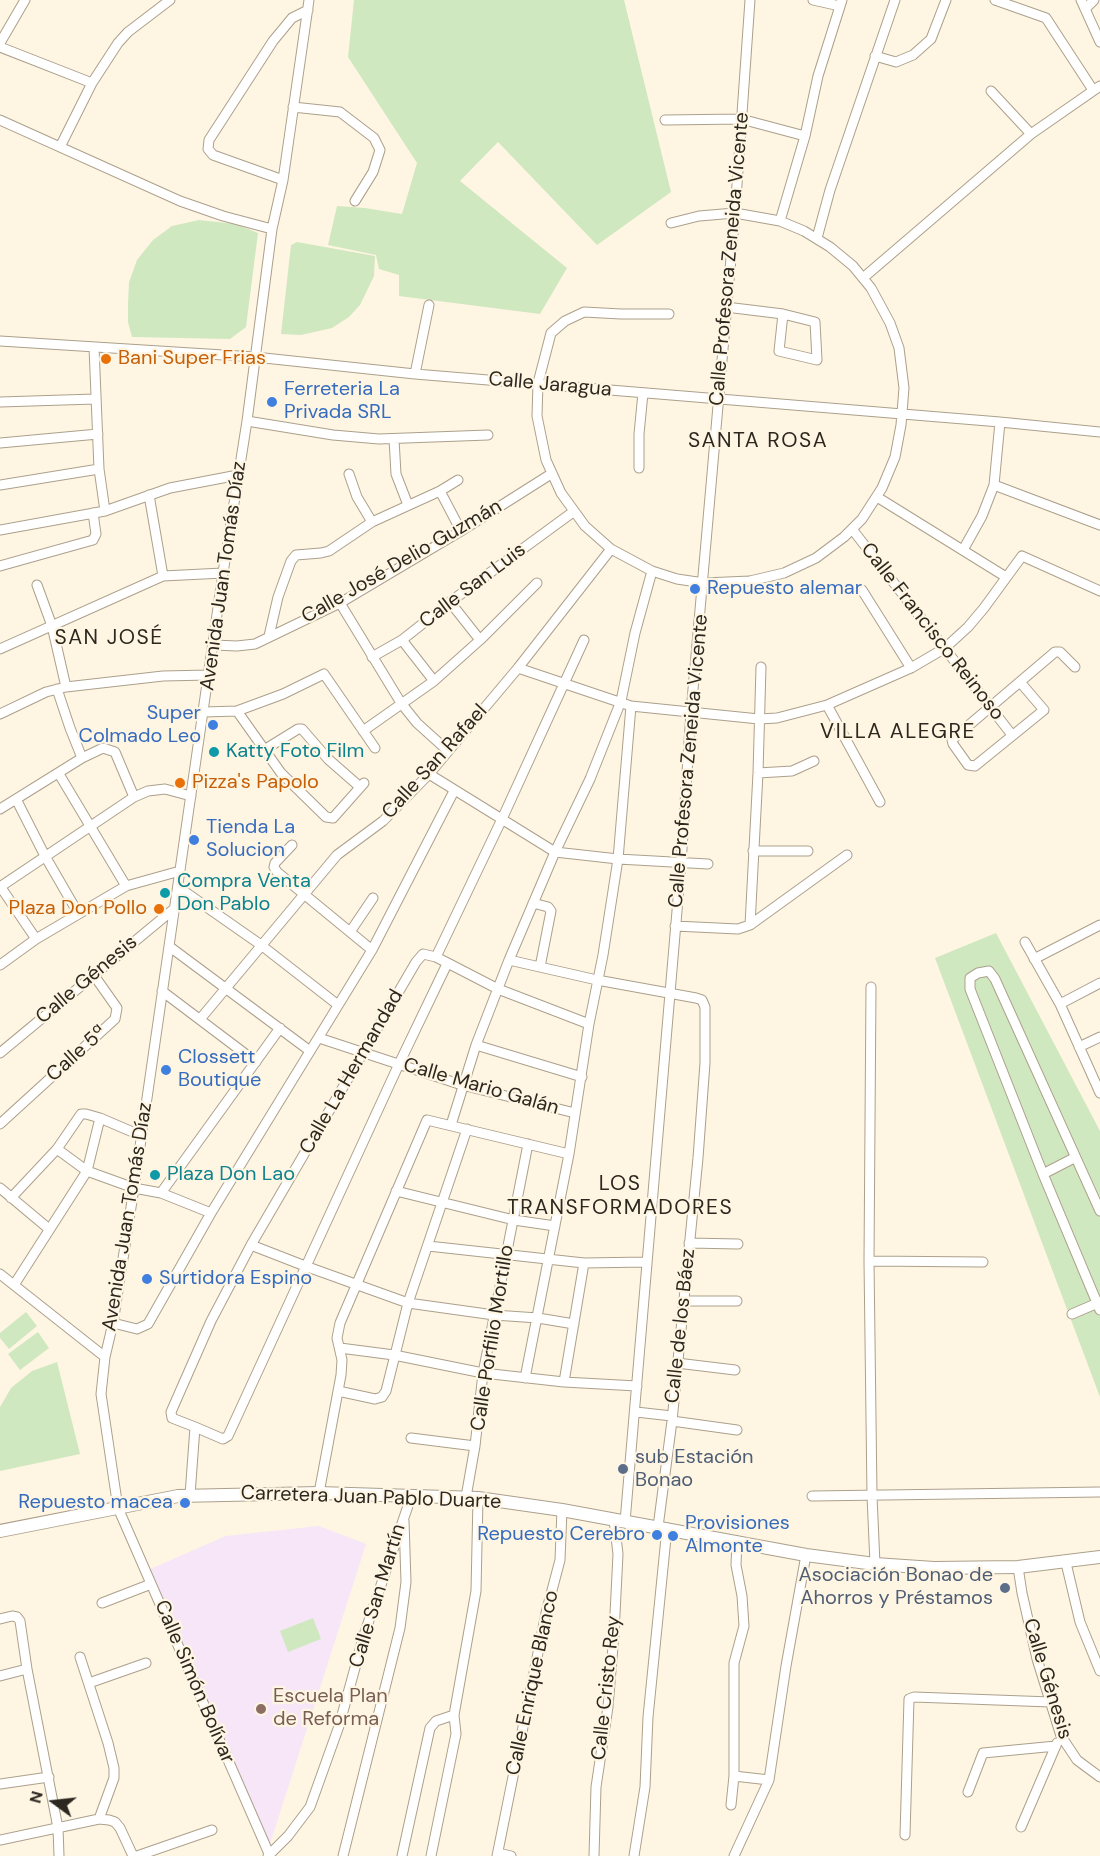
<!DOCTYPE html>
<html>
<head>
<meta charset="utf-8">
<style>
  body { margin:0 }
  #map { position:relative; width:1100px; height:1856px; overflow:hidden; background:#fff5e3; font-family:"DM Sans",sans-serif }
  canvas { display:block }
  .north { position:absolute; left:24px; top:1772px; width:60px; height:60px; -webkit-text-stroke:4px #fff5e3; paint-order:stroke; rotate:285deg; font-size:16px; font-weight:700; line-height:24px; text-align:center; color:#2c281f }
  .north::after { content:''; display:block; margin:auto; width:21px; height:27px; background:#2c281f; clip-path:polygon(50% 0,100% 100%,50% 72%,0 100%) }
</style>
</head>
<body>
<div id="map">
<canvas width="1100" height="1856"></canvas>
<div class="north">N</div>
</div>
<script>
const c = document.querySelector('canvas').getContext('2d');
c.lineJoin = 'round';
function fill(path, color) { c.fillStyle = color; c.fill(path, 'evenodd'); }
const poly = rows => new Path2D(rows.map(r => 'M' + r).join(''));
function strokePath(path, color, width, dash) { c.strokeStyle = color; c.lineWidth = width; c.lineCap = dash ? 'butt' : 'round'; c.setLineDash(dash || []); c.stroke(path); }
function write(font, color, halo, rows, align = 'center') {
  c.font = font + ' "DM Sans",sans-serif'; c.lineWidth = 4.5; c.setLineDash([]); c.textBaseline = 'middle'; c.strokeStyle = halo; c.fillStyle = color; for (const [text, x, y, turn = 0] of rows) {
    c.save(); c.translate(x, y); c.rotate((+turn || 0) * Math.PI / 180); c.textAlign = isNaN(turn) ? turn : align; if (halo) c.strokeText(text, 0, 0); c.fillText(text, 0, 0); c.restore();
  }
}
fill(poly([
  [319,1526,366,1544,269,1847,148,1570,226,1536]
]), '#f6e6f8');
fill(poly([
  [354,0,624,0,671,192,597,245,498,142,460,181,567,268,540,314,399,296,399,275,379,269,376,255,328,245,337,206,365,208,402,214,417,163,348,57],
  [199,220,236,224,258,233,246,327,230,339,132,337,128,322,128,304,129,282,137,260,153,240,172,226],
  [297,242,375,256,374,276,360,305,349,317,332,328,301,335,281,334,291,245],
  [996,933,1100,1131,1100,1397,935,958],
  [26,1312,37,1326,9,1349,0,1338,0,1333],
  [38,1332,49,1348,20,1370,8,1354],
  [57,1362,80,1454,0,1471,0,1407,11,1388,32,1371],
  [313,1618,321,1639,288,1652,280,1631]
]), '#d0e8c0');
const minor = poly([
  [813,0,840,6],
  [995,0,1046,18,1093,90],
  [1081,0,1100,42],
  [1085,9,1094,0],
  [0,43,25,0],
  [0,47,92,83],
  [875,56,896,62,913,55,931,39,946,0],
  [991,91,1031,134],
  [293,107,340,112,374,138,380,150,373,172,355,201],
  [0,120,180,201,223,216,272,229],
  [665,120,741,119,805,136],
  [60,147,92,83,118,43,128,32,170,0],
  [283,180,213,155,208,149,209,140,273,41,292,18,308,10],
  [780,221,805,136,818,76,842,0],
  [817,238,830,190,895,0],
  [863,278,1031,134,1100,86],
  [726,307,783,314,815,322,817,360,779,351,783,314],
  [669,314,621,314,584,312,565,321,551,333,538,383,537,416,546,460,561,493,585,526,611,549,652,571,677,579,704,583,750,581,784,573,816,558,844,537,862,519,882,488,895,457,901,425,904,388,899,348,890,323,871,288,853,266,830,247,804,231,780,221,735,213,699,216,671,223],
  [0,341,255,357,415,374,1000,422,1100,432],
  [94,347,99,469,105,511],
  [415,374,429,305],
  [0,402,95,399],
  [247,421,333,435,379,439,488,435],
  [394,439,396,474,408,505],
  [0,443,98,434],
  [639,468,639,434,643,393],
  [349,474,357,497,372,522],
  [0,485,99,469],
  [994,485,1100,525],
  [440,491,461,531],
  [149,495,163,576],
  [877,497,1006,577],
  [852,529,1012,735],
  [0,530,105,511,170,488,238,475],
  [963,550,982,516,994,485,1000,422],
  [0,566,93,540,96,534,93,513],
  [37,585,52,626,66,687],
  [862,590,911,668],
  [450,602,480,640],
  [340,603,401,703,417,723,448,751],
  [269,636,278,597,291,561,296,555,321,553,329,551,372,522,440,491,458,480],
  [402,640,434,681],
  [214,645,237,646,255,644,340,603,461,531,551,474],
  [0,649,163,576,223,573],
  [372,657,402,640,450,602,573,512],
  [518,668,631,706,759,719,777,718,827,705,911,668,945,648,968,627,984,608,1022,556,1100,591],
  [1020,682,1044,710,975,766,968,765,953,744,952,740,955,737,1055,652,1060,652,1075,667],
  [57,689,70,728,82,758],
  [827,705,880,802],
  [237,711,281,773,326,817,333,818,364,783],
  [204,712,237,711,283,694,324,674,375,748],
  [0,714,46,692,66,687,163,676,209,675],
  [363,731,434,681,480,640,537,583],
  [264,750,298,729,302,729,328,759,360,787],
  [758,773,792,771,814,761],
  [59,774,126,886],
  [429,774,555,852,618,859,708,864],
  [16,799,45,856,78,913],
  [0,809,82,758,103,748,115,752,134,797],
  [292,845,275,863,274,867,277,872,372,950],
  [753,851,808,851],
  [0,886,36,939],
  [0,887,134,797,148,791,165,789,191,796],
  [178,887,261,945,338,1005],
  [533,903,548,907,551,911,540,967],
  [750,925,758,773,761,667],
  [675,926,738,929,750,925,847,855],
  [350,932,373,898],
  [1025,942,1060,1004,1100,1093],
  [170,947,310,1051],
  [436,957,502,819,584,640],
  [1034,959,1100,925],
  [509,960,597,980,696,998,702,1000,705,1007,705,1063,698,1158,672,1421,658,1527],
  [0,965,36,939,126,886,180,871],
  [871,987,869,1261,872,1496,875,1564],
  [162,991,256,1062],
  [1060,1004,1100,983],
  [201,1018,337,855,383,821,429,774,518,668,611,549],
  [319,1038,462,1085,575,1113],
  [476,1045,582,1077],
  [1079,1047,1100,1037],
  [0,1053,175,908],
  [0,1124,115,1019,117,1008,93,974],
  [451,1125,476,1045,509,960,555,852,590,779,621,701,635,633,652,571],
  [57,1149,87,1171,134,1188,161,1193,211,1213],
  [1043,1174,1074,1158],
  [0,1188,49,1229],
  [396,1191,514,1220,555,1226],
  [161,1193,280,1028],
  [11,1198,57,1149,81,1114,86,1114,100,1118,142,1136],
  [1100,1211,995,979,989,971,978,973,970,978,970,989,1043,1174,1100,1310],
  [689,1243,738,1244],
  [251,1245,305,1266,408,1303,494,1315,538,1318,574,1324],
  [428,1246,584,1263,647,1262],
  [869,1261,983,1262],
  [0,1274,105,1357],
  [14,1285,87,1171,100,1118],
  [683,1301,737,1301],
  [1072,1314,1100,1302],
  [113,1323,137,1329,148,1324,211,1213,372,950,454,791],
  [340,1348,394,1355,483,1373,564,1382,637,1386],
  [677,1363,735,1370],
  [525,1378,569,1154,589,1024,603,955,618,859,631,706],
  [564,1382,584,1263],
  [338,1391,375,1399,382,1397,386,1391,408,1303,467,1129],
  [636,1412,672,1416],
  [672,1421,737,1430],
  [195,1427,223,1439,228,1436,399,1064,447,964],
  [411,1438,475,1446],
  [319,1493,341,1375,342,1360,337,1338,340,1323,427,1120,569,1154],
  [190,1495,195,1427,172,1418,171,1412,211,1321,251,1245,416,962,423,954,436,957,498,989,589,1024],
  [812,1496,1100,1492],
  [466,1497,475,1446,483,1373,528,1144],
  [625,1522,681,864,691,712,735,213,750,0],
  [1066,1563,1080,1622,1100,1671],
  [1018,1567,1022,1593,1037,1659,1061,1736,1077,1760,1100,1777],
  [102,1603,151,1584],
  [0,1619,12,1616,17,1617,20,1621,27,1669,58,1828,59,1856],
  [80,1657,108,1743,114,1768,114,1778,99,1819],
  [0,1676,27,1669],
  [89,1683,146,1663],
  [734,1776,769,1780],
  [0,1784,49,1777],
  [968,1792,983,1753,1056,1746],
  [731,1805,734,1776,734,1663,744,1626,742,1596,736,1565,737,1541],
  [1021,1827,1057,1743],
  [905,1835,909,1699,914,1697,1051,1702],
  [0,1840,99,1819,109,1820,115,1822,120,1828,133,1856],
  [498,1853,511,1856],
  [137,1856,212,1830],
  [268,1856,288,1836,310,1807,339,1726,364,1635,411,1497],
  [270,1856,118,1508,101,1394,105,1357,113,1323,134,1188,223,573,247,421,272,229,283,180,309,0],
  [343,1856,400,1628,406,1582,404,1521],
  [402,1856,430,1728,436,1721,454,1715],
  [431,1856,456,1734,454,1715,476,1591,478,1498],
  [497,1856,546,1613,560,1560,562,1510],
  [594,1856,596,1787,608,1707,614,1634,618,1554,614,1520],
  [634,1856,645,1787,648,1717,667,1528],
  [734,1856,769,1780,786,1666,806,1555]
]);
const major = poly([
  [0,1531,178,1496,319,1493,478,1498,562,1510,806,1555,875,1564,934,1568,1018,1567,1100,1557]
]);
strokePath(minor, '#aca08b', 11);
strokePath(major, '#aca08b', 14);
strokePath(minor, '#fff', 9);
strokePath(major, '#fff', 12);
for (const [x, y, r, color] of [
  [106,359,6,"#e8710a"],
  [272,402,6,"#3f7fe0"],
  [695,589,6,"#3f7fe0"],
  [213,725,6,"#3f7fe0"],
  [214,752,6,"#0f9aa8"],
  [180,783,6,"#e8710a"],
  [194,840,6,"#3f7fe0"],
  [165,893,6,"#0f9aa8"],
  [159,909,6,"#e8710a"],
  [166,1070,6,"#3f7fe0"],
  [155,1175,6,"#0f9aa8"],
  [147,1279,6,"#3f7fe0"],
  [623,1469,6,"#5c6f8a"],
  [185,1503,6,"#3f7fe0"],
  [657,1535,6,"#3f7fe0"],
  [673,1536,6,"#3f7fe0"],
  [1005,1588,6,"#5c6f8a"],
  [261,1709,6,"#8d6e63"]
]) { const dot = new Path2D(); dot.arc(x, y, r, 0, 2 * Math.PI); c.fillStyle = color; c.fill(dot); strokePath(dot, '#fff5e3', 2); }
write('20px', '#2c281f', '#fff5e3', [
  ["Calle Profesora Zeneida Vicente",730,259,-85],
  ["Calle Jaragua",550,385,5],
  ["Calle José Delio Guzmán",402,562,-30],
  ["Avenida Juan Tomás Díaz",224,576,-82],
  ["Calle San Luis",473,586,-37],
  ["Calle Francisco Reinoso",932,632,52],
  ["Calle Profesora Zeneida Vicente",689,761,-85],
  ["Calle San Rafael",435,762,-48],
  ["Calle Génesis",87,980,-40],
  ["Calle 5ª",77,1054,-42],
  ["Calle La Hermandad",352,1072,-60],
  ["Calle Mario Galán",481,1087,16],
  ["Avenida Juan Tomás Díaz",128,1217,-81],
  ["Calle de los Báez",681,1326,-84],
  ["Calle Porfilio Mortillo",493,1338,-81],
  ["Carretera Juan Pablo Duarte",371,1498,2],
  ["Calle San Martín",378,1596,-73],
  ["Calle Génesis",1047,1679,73],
  ["Calle Simón Bolívar",194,1682,67],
  ["Calle Enrique Blanco",533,1683,-78],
  ["Calle Cristo Rey",607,1688,-84]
]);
write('20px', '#c56008', '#fff5e3', [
  ["Bani Super Frias",118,359],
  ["Pizza's Papolo",192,783],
  ["Plaza Don Pollo",147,909,"right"]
], 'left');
write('20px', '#366cbe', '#fff5e3', [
  ["Ferreteria La",284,390],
  ["Privada SRL",284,413],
  ["Repuesto alemar",707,589],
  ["Super",201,714,"right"],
  ["Colmado Leo",201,737,"right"],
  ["Tienda La",206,828],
  ["Solucion",206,851],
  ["Clossett",178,1058],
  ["Boutique",178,1081],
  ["Surtidora Espino",159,1279],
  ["Repuesto macea",173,1503,"right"],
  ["Provisiones",685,1524],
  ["Almonte",685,1547],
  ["Repuesto Cerebro",645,1535,"right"]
], 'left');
write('20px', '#0d838f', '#fff5e3', [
  ["Katty Foto Film",226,752],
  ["Compra Venta",177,882],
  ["Don Pablo",177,905],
  ["Plaza Don Lao",167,1175]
], 'left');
write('20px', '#4e5e75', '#fff5e3', [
  ["sub Estación",635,1458],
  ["Bonao",635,1481],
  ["Asociación Bonao de",993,1576,"right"],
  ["Ahorros y Préstamos",993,1599,"right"]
], 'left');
write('20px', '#785e54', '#fff5e3', [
  ["Escuela Plan",273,1697],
  ["de Reforma",273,1720]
], 'left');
c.letterSpacing = '1.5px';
write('21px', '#2c281f', '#fff5e3', [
  ["SANTA ROSA",758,441],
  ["SAN JOSÉ",109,638],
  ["VILLA ALEGRE",898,732],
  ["LOS",620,1184],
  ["TRANSFORMADORES",620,1208]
]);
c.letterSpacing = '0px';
</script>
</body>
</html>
